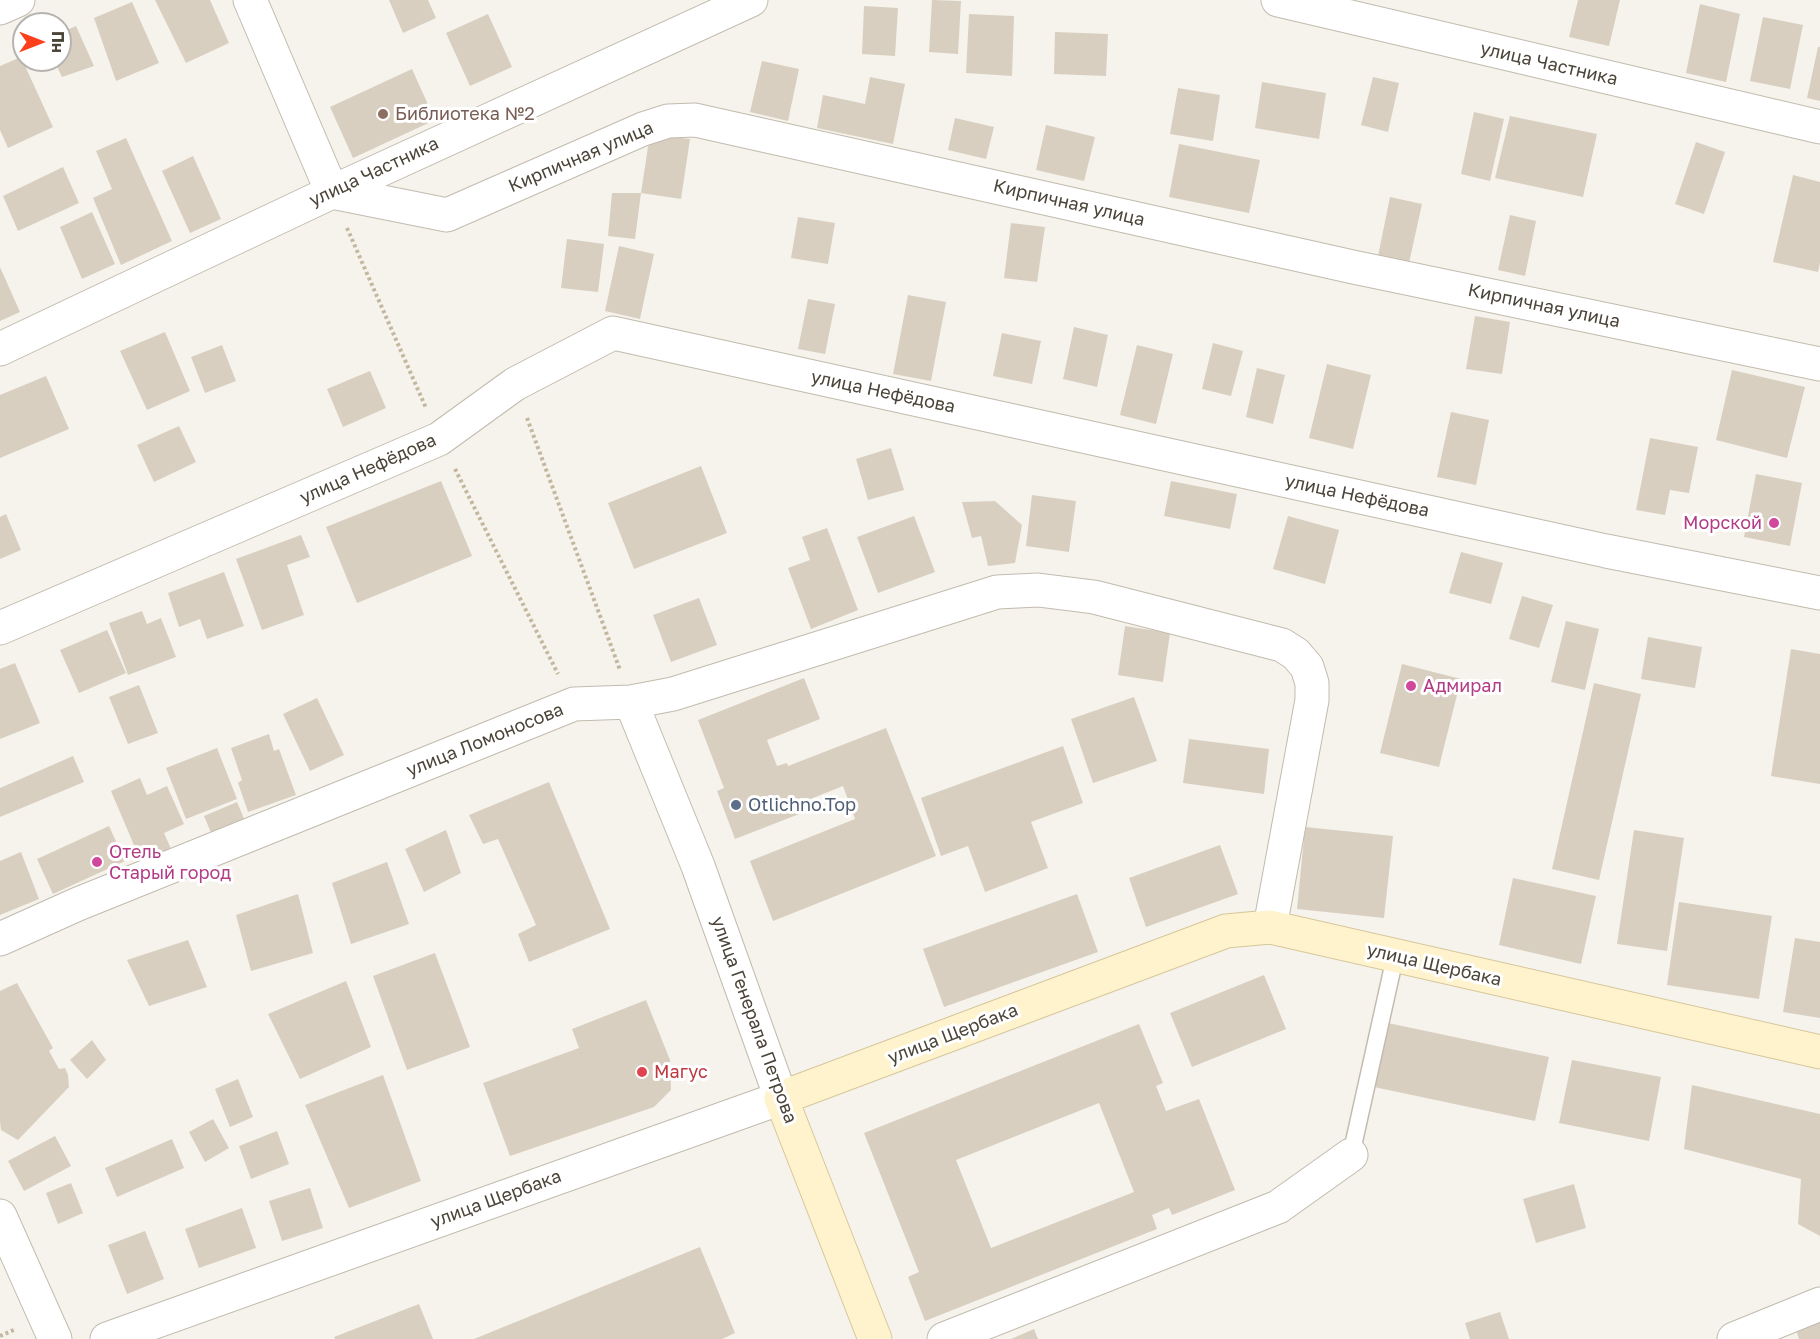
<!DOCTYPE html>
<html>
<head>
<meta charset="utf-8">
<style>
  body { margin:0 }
  #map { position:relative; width:1820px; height:1339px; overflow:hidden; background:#f6f3ec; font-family:"Golos Text",sans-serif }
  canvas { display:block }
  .north { position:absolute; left:12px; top:12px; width:60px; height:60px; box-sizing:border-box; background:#fff; border:2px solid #b7b4b0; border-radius:50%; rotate:90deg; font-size:16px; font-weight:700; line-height:24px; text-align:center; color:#4b4439 }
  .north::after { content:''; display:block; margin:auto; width:21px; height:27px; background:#fc3f1d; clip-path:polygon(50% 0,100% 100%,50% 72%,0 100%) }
</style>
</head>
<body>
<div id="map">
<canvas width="1820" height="1339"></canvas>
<div class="north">Пн</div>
</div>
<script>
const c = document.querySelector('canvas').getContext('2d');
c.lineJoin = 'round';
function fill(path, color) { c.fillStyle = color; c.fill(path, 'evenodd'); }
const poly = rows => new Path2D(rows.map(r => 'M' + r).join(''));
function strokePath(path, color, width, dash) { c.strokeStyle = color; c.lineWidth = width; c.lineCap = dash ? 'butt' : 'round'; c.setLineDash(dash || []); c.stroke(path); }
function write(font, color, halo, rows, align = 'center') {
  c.font = font + ' "Golos Text",sans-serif'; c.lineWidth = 6; c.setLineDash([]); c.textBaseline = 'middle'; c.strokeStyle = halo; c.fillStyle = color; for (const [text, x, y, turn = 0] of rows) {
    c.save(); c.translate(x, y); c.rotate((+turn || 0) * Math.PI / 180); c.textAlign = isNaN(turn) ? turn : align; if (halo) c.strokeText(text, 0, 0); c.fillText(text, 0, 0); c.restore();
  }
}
fill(poly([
  [155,0,210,0,229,43,186,63],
  [389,0,428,0,436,18,403,33],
  [932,0,961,1,958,54,929,52],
  [1578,0,1620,0,1609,46,1569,37],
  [132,2,159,63,116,81,94,18],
  [1700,4,1740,14,1726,82,1686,73],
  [864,6,898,8,895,56,862,54],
  [488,14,512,67,470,86,446,33],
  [969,14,1014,16,1012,76,966,73],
  [1763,17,1803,25,1790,89,1750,81],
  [76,26,94,66,62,77,54,60,60,60,60,33],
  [1055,32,1108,34,1106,76,1054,74],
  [1818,47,1820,47,1820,101,1807,98],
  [21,57,53,127,8,148,0,130,0,66],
  [762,61,799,69,788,121,750,112],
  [412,69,435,120,353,158,330,107],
  [870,77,905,84,893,144,817,128,823,95,865,104],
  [1373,77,1399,83,1388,132,1361,125],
  [1262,82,1326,93,1319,139,1255,128],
  [1178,88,1220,95,1213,141,1170,134],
  [1474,112,1504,119,1490,181,1461,174],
  [1510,116,1597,134,1583,197,1495,178],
  [955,118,994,127,986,159,948,150],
  [1046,125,1095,137,1084,181,1036,170],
  [650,134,690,139,681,199,641,193],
  [126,138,172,241,121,265,93,198,112,189,96,151],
  [1696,142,1725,152,1704,214,1675,204],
  [1179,144,1260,160,1249,213,1169,197],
  [193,156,221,219,190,233,162,171],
  [63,167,79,203,18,231,3,196],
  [1793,175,1820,182,1820,263,1818,272,1773,262],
  [612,193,641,193,635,239,608,236],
  [1390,197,1422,204,1409,263,1378,256],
  [92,212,115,264,82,279,60,227],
  [1510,215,1536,221,1525,276,1498,270],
  [798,217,835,223,828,264,791,258],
  [1011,223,1045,227,1037,282,1004,278],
  [567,239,604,244,598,292,561,288],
  [619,246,654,254,640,319,605,311],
  [0,267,20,312,0,321],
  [908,295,946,302,931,381,893,374],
  [808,299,835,304,825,354,798,349],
  [1475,316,1510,322,1502,374,1466,369],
  [1074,327,1108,335,1097,387,1063,379],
  [165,332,190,391,147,410,120,351],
  [1002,333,1041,341,1032,384,993,376],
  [1213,343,1243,351,1231,396,1202,389],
  [222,345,236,381,205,393,191,357],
  [1137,345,1173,354,1156,424,1120,415],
  [1327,364,1371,375,1353,449,1309,438],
  [1257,368,1285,375,1273,424,1246,417],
  [1732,370,1805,387,1787,458,1716,440],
  [370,371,386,408,343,427,327,389],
  [46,376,69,429,0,458,0,395],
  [1451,412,1489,420,1476,485,1437,477],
  [179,426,196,462,154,482,137,445],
  [1650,438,1698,447,1689,493,1670,490,1665,515,1636,510],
  [891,448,904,490,868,500,856,459],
  [701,466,727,533,634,569,608,503],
  [1756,474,1802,483,1790,546,1744,537],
  [441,481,472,556,357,603,326,527],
  [1171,481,1237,494,1230,529,1164,516],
  [1032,495,1076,501,1069,552,1026,546],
  [995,501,1022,525,1015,563,988,566,981,536,972,538,962,502],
  [6,514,21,550,0,559,0,517],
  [914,516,935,572,878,593,857,537],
  [1288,516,1339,530,1325,584,1273,569],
  [827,528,858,610,811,629,788,568,810,560,802,537],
  [301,535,310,557,287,565,304,615,262,630,236,559],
  [1461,552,1503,563,1491,604,1449,593],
  [224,572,244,626,207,639,200,619,179,627,168,593],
  [1522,596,1553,605,1539,648,1509,639],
  [699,598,717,645,671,662,653,615],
  [142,611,147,624,161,618,176,657,128,675,109,623],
  [1566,621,1599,629,1585,690,1551,682],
  [1125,626,1170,633,1163,682,1118,675],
  [107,630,126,673,79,693,60,650],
  [1648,637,1702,647,1695,688,1641,679],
  [1791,649,1820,654,1820,784,1771,776],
  [15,663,40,723,0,739,0,669],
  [1402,664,1461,679,1439,767,1380,753],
  [804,678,820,719,767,740,777,766,787,763,788,766,886,728,936,856,773,921,750,861,855,819,843,786,803,802,807,811,735,839,717,791,724,788,698,720],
  [1594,683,1641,694,1599,880,1552,869],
  [139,685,158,733,128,744,109,697],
  [1134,697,1157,761,1093,783,1071,719],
  [317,698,344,755,310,771,283,714],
  [269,734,274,751,279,749,296,795,248,812,238,783,242,780,231,748],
  [1189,739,1269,749,1264,794,1183,783],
  [1063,746,1083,803,1031,822,1048,868,985,892,968,846,941,856,921,798],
  [217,748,237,799,186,819,166,768],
  [73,756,84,782,0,817,0,788],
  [140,778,147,795,167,786,184,824,164,833,172,851,142,864,111,791],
  [549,782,610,929,529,962,518,934,536,925,498,839,483,844,469,815],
  [237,802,245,821,212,835,204,816],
  [109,826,125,861,53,894,37,859],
  [1305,827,1393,836,1384,918,1297,909],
  [446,830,461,873,424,892,405,849],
  [1634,830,1684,838,1667,951,1617,944],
  [1220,845,1238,894,1146,927,1129,878],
  [21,852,39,899,0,915,0,861],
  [387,862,409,924,351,944,332,883],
  [1513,878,1596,896,1581,964,1499,945],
  [298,894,313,953,251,971,236,915],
  [1077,894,1098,952,944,1007,923,949],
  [1679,902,1772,916,1759,999,1667,985],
  [1795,938,1820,942,1820,1018,1783,1012],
  [188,940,207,987,149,1006,127,960],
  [435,953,470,1047,407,1070,373,976],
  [1264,975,1286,1029,1192,1067,1170,1013],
  [346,981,371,1047,300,1079,268,1014],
  [17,983,53,1048,49,1051,59,1069,65,1068,68,1075,69,1087,18,1140,1,1130,0,1121,0,991],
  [646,1000,670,1060,671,1090,654,1107,510,1156,483,1083,579,1048,572,1029],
  [1388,1023,1549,1057,1535,1121,1374,1087],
  [1139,1024,1163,1083,1156,1086,1166,1111,1199,1099,1235,1190,1172,1215,1169,1208,1152,1215,1157,1229,925,1321,908,1277,919,1272,864,1133],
  [1099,1103,1134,1192,991,1248,956,1160],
  [92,1040,106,1060,87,1079,70,1060],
  [1572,1060,1661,1077,1649,1141,1559,1123],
  [383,1075,421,1181,349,1208,305,1105],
  [238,1079,253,1117,230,1127,215,1089],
  [1692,1085,1820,1114,1820,1236,1798,1224,1801,1179,1684,1149],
  [213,1119,229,1148,205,1162,189,1132],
  [277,1131,289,1164,251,1179,239,1146],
  [55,1136,71,1166,24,1191,8,1161],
  [172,1139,184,1168,117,1197,105,1168],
  [71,1183,83,1213,58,1224,46,1193],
  [1574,1184,1586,1228,1536,1243,1523,1199],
  [310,1188,323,1228,282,1241,269,1201],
  [242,1208,256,1248,199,1268,185,1229],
  [145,1231,164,1279,127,1294,108,1245],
  [700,1247,735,1333,722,1339,474,1339],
  [419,1304,433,1339,335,1339,334,1337],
  [1500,1312,1509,1339,1470,1339,1465,1323],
  [1820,1320,1820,1339,1799,1339,1796,1330],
  [1034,1329,1038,1339,1011,1339]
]), '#d8cfc1');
const service = poly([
  [1351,1155,1395,957]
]);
const minor = poly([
  [250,0,332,192,447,215,643,129,668,121,695,120,1353,267,1820,364],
  [1278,0,1820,127],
  [0,8,18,0],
  [0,349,332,192,751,0],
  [0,628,439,439,515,384,613,333,1606,551,1820,593],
  [0,939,78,904,574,704,631,702,673,694,997,592,1038,590,1094,597,1282,645,1296,654,1307,667,1312,683,1312,700,1270,927],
  [0,1216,55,1339],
  [107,1339,781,1098,698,866,631,702],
  [944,1339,1278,1207,1351,1155],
  [1734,1339,1820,1304]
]);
const secondary = poly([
  [875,1339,781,1098,1226,931,1270,927,1820,1052]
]);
strokePath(service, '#c2bbae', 19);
strokePath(minor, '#c2bbae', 35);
strokePath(secondary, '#d6c79b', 35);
strokePath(poly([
  [347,228,426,408],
  [527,418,620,670],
  [455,469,558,674],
  [0,1336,16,1329]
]), '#c4b79f', 4, [3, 3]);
strokePath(service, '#fff', 16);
strokePath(minor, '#fff', 33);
strokePath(secondary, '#fff3cd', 33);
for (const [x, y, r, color] of [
  [383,114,6,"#8d6e63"],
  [1774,523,6,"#d1479c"],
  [1411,686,6,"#d1479c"],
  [736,805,6,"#5c6f8a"],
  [97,862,6,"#d1479c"],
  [642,1072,6,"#e0444e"]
]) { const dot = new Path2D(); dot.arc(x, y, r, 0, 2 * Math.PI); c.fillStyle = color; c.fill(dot); strokePath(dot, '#fff', 2); }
write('18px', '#4b4439', '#fff', [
  ["улица Частника",1549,64,13],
  ["Кирпичная улица",581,157,-23],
  ["улица Частника",374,172,-25],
  ["Кирпичная улица",1069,203,13],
  ["Кирпичная улица",1544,306,12],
  ["улица Нефёдова",883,392,12],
  ["улица Нефёдова",368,469,-24],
  ["улица Нефёдова",1357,496,12],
  ["улица Ломоносова",485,740,-22],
  ["улица Щербака",1434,965,13],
  ["улица Генерала Петрова",754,1020,70],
  ["улица Щербака",953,1034,-21],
  ["улица Щербака",496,1199,-20]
]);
write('18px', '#785e54', '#fff', [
  ["Библиотека №2",395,114]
], 'left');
write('18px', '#b23c85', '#fff', [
  ["Морской",1762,523,"right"],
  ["Адмирал",1423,686],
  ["Отель",109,852],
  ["Старый город",109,873]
], 'left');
write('18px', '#4e5e75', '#fff', [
  ["Otlichno.Top",748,805]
], 'left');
write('18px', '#be3a42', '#fff', [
  ["Магус",654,1072]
], 'left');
</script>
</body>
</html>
